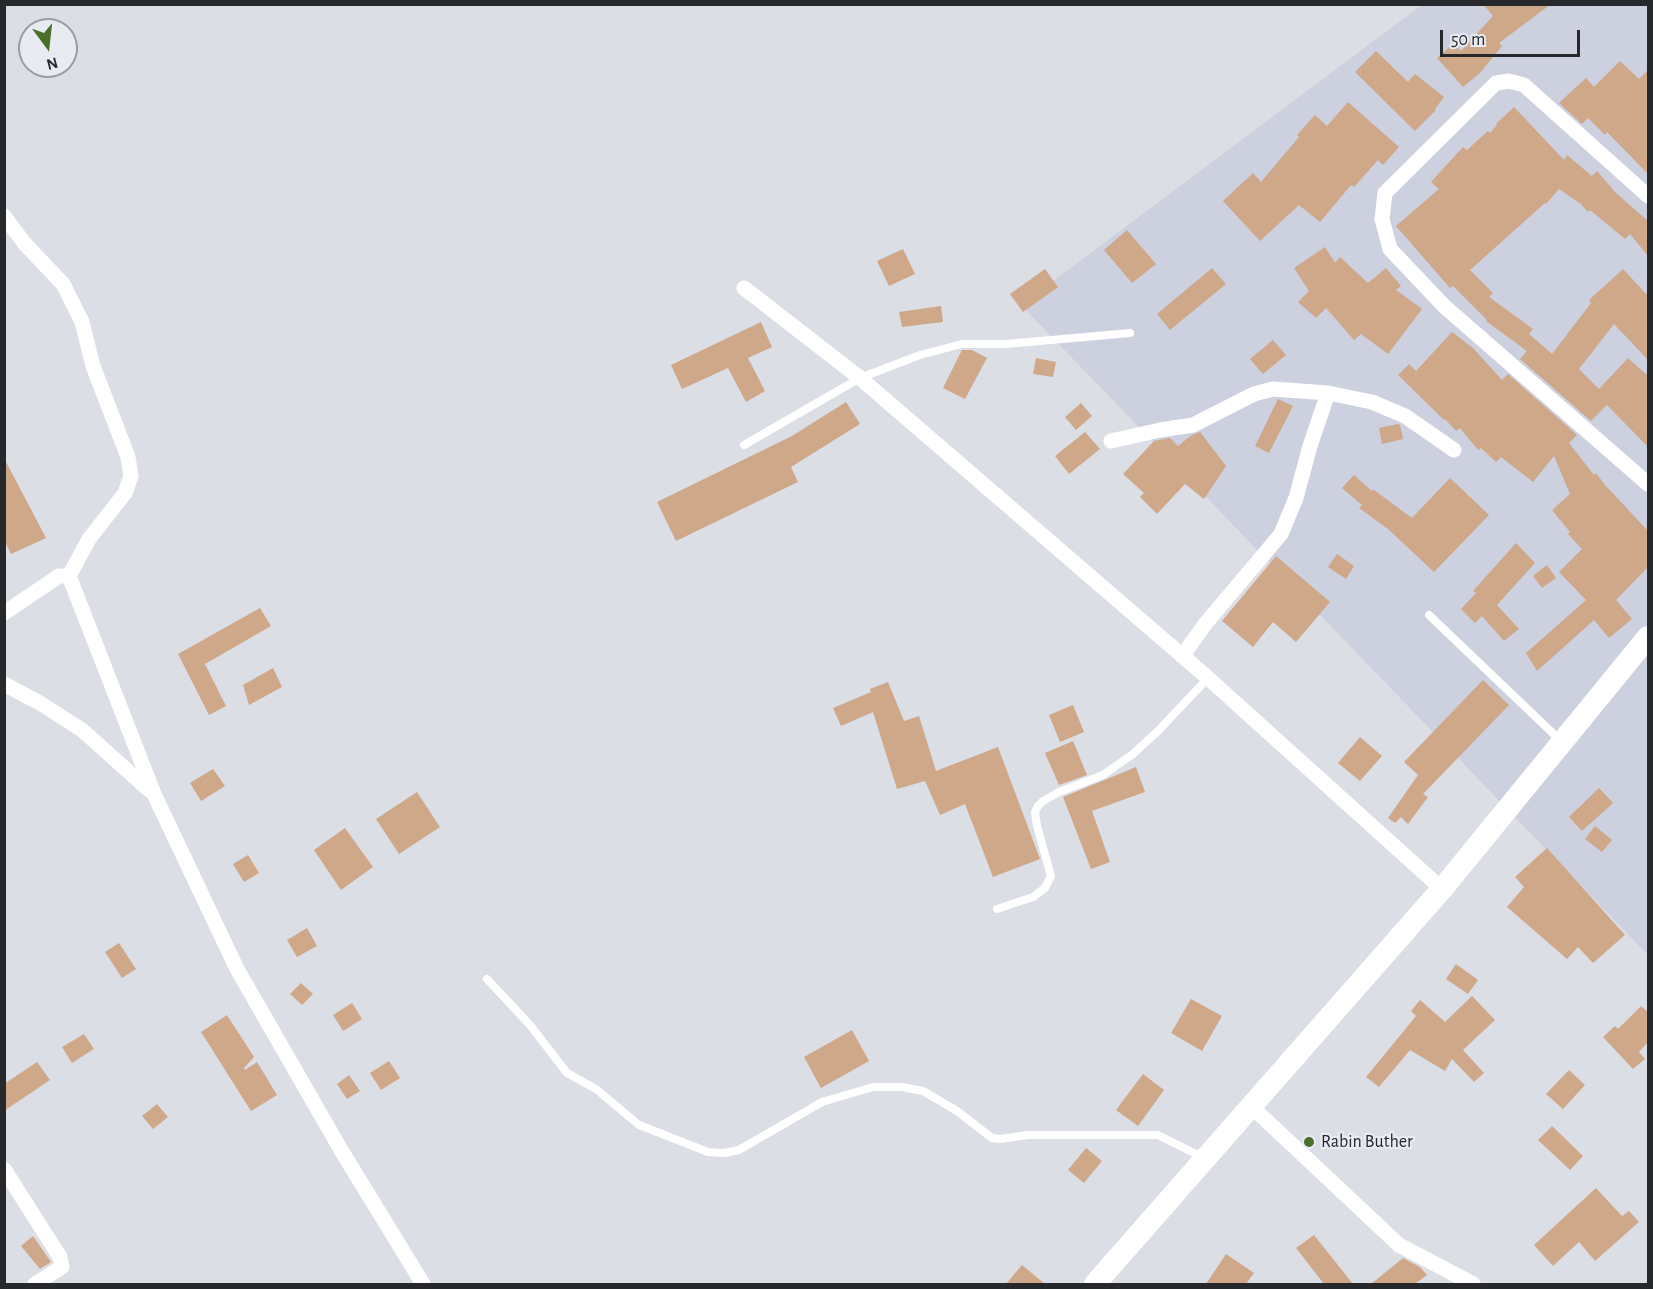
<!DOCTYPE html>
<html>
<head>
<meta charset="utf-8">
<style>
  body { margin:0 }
  #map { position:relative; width:1653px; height:1289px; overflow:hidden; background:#dcdee6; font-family:"Alegreya Sans",sans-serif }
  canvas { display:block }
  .frame { position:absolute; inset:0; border:6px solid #27282b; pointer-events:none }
  .north { position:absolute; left:18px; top:18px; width:60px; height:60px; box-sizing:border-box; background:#e9ebf3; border:2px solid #9b9da3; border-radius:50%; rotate:165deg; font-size:16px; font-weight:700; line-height:24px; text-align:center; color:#27282b }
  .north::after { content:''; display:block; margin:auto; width:21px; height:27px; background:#4a6f29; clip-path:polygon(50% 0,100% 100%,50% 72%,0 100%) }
  .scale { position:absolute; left:1440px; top:30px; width:140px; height:27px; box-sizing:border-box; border:3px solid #27282b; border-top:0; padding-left:8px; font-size:18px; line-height:21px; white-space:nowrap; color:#27282b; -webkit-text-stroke:4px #e9ebf3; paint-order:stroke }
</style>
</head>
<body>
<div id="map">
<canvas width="1653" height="1289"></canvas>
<div class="frame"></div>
<div class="north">N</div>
<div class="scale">50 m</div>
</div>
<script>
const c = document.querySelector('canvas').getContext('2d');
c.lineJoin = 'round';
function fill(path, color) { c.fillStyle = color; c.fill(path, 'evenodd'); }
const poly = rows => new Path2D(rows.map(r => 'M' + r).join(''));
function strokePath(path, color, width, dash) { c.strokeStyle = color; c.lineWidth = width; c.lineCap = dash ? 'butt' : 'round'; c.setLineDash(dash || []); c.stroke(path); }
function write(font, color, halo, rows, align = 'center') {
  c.font = font + ' "Alegreya Sans",sans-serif'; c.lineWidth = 4.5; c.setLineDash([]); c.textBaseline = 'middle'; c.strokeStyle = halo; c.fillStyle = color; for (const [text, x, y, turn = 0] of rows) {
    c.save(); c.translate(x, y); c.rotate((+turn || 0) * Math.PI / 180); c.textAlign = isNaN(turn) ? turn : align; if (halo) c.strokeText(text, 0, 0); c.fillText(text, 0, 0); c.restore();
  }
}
fill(poly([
  [1422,5,1648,5,1648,955,1021,305]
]), '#ccd0df');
fill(poly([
  [1551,4,1499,43,1502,46,1480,73,1463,87,1437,58,1454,43,1461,51,1493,16,1484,5],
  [1376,51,1408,82,1415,74,1444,97,1435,109,1436,110,1415,131,1355,72],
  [1620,61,1639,79,1648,70,1648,174,1607,132,1605,135,1588,118,1582,124,1559,103,1586,78,1594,87],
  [1348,102,1399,147,1383,165,1378,160,1354,187,1351,185,1320,222,1299,205,1260,241,1223,201,1253,173,1261,182,1299,137,1297,135,1315,115,1327,126],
  [1514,107,1564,160,1567,155,1592,176,1597,171,1616,193,1648,221,1648,256,1630,234,1625,239,1590,210,1588,212,1581,204,1559,189,1546,204,1545,203,1470,270,1493,293,1489,297,1533,329,1529,334,1552,354,1591,303,1589,300,1623,269,1648,296,1648,360,1614,324,1579,369,1599,389,1628,358,1648,376,1648,447,1607,405,1591,421,1520,359,1527,351,1486,321,1487,320,1453,286,1450,288,1396,226,1439,189,1431,182,1463,147,1467,150,1488,131,1490,133,1497,125,1496,124],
  [1127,230,1156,264,1132,283,1104,250],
  [1325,247,1335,263,1340,257,1368,283,1386,268,1401,286,1396,290,1422,309,1388,354,1361,334,1354,340,1326,308,1316,318,1298,302,1309,291,1294,268],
  [903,249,915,274,889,286,877,261],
  [1212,268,1226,284,1170,330,1157,314],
  [1045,269,1058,287,1023,312,1010,294],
  [941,306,943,322,902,327,899,312],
  [761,322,772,347,748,358,765,391,746,402,728,368,682,389,671,365],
  [1452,332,1473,348,1502,380,1508,374,1577,435,1569,443,1594,475,1596,473,1605,485,1648,531,1648,567,1616,600,1632,619,1609,638,1594,620,1537,671,1526,653,1586,600,1559,572,1582,549,1568,534,1570,532,1552,510,1570,494,1554,456,1533,482,1501,457,1496,462,1481,448,1478,450,1460,428,1456,431,1445,419,1444,420,1398,375,1409,364,1416,371],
  [1273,340,1286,355,1263,374,1250,359],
  [962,350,972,350,987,358,965,399,943,388],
  [1036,358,1056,362,1053,377,1033,374],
  [1278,399,1293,406,1269,453,1255,446],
  [846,402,860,424,791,467,798,482,676,541,657,502,792,436],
  [1081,403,1092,416,1076,430,1065,417],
  [1398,424,1400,425,1403,439,1382,444,1379,428],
  [1085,432,1100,449,1069,474,1055,456],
  [1200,432,1226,466,1204,499,1185,484,1157,514,1140,497,1144,493,1123,474,1154,441,1170,438,1178,446,1192,435],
  [4,458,46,538,11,554,4,540],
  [1354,475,1372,491,1374,490,1412,518,1450,478,1489,515,1434,572,1388,529,1359,508,1362,505,1342,488],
  [1516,543,1535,563,1497,605,1519,629,1504,641,1482,616,1475,623,1461,609,1476,593,1473,591],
  [1337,554,1354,566,1346,579,1328,567],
  [1276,556,1330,602,1296,642,1273,622,1253,647,1222,621],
  [1547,565,1556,578,1542,588,1533,576],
  [260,608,271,626,205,664,226,706,209,715,178,654],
  [273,668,282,687,249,705,243,685],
  [1483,680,1509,705,1423,794,1428,797,1408,824,1401,817,1395,823,1388,818,1418,775,1404,762],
  [888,682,904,721,919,716,936,771,998,747,1040,859,993,877,965,804,940,815,925,781,897,789,873,712,841,726,833,708,871,692,870,689],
  [1073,705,1084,732,1060,742,1049,715],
  [1360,737,1382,756,1360,781,1338,763],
  [1073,741,1087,775,1059,785,1045,753],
  [1136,767,1145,792,1092,811,1110,862,1091,869,1063,797],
  [213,769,225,786,201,801,190,783],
  [1599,788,1613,803,1582,831,1569,817],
  [417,792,440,827,399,854,376,819],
  [1595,826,1612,840,1602,852,1585,839],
  [345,828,373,867,341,890,314,850],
  [1547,848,1625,935,1593,963,1578,947,1567,959,1507,907,1524,887,1515,877],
  [248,855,259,873,244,882,233,864],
  [307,928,317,946,297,957,287,940],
  [119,943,136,969,122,978,105,952],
  [1456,964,1478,980,1468,994,1446,979],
  [301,983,313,994,302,1005,290,994],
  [1472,996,1495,1020,1463,1050,1484,1073,1474,1082,1452,1059,1445,1071,1410,1050,1379,1087,1366,1077,1416,1016,1411,1011,1420,1000,1445,1022],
  [1191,999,1222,1016,1202,1051,1171,1033],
  [352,1003,362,1019,343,1031,333,1015],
  [1641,1006,1648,1012,1648,1042,1639,1052,1645,1059,1633,1069,1603,1037,1615,1026,1618,1029],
  [227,1015,254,1057,244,1068,245,1070,257,1062,277,1095,251,1111,201,1032],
  [852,1030,869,1061,821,1088,804,1057],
  [84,1034,94,1049,72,1063,62,1047],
  [389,1061,400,1078,381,1090,370,1073],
  [37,1062,50,1080,4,1111,4,1084],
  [1569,1070,1585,1085,1563,1109,1546,1094],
  [1143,1074,1164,1090,1138,1126,1116,1110],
  [349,1075,360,1091,347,1099,337,1084],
  [157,1104,168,1117,153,1129,142,1116],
  [1552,1126,1583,1156,1570,1170,1538,1140],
  [1086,1148,1102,1161,1084,1183,1068,1170],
  [1596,1188,1622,1216,1629,1211,1639,1222,1595,1261,1579,1242,1553,1266,1534,1245],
  [1314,1235,1353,1284,1324,1284,1296,1248],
  [33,1236,51,1262,40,1269,21,1246],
  [1226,1254,1254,1273,1246,1284,1206,1284],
  [1403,1258,1420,1267,1427,1275,1415,1284,1371,1284],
  [1022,1265,1045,1284,1006,1284]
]), '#cfa789');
strokePath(poly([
  [744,445,860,378,920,355,962,344,1006,344,1130,333],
  [1429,615,1561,741],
  [997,909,1033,897,1045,888,1051,876,1037,826,1035,812,1038,806,1043,801,1059,792,1103,775,1133,754,1158,731,1208,678],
  [487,979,530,1025,567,1073,596,1089,639,1125,708,1152,724,1153,739,1150,822,1102,873,1087,902,1087,923,1091,957,1111,992,1138,1000,1139,1028,1135,1158,1135,1202,1157]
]), '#fff', 8);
strokePath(poly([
  [1648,196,1524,85,1509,81,1496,83,1385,193,1382,219,1390,249,1444,306,1648,484],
  [4,216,25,244,63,284,82,322,93,366,128,457,131,476,125,493,89,539,69,576],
  [744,288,860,378,1208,678,1442,889],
  [1111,441,1160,430,1193,425,1254,394,1273,389,1328,393,1372,402,1405,416,1454,450],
  [4,613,59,576,69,576,154,794,237,969,341,1150,423,1284],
  [1182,656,1206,623,1281,534,1296,498,1310,446,1328,393],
  [4,684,40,703,82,730,149,790],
  [1252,1107,1399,1245,1473,1284],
  [4,1169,60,1257,62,1267,35,1284]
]), '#fff', 15);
strokePath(poly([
  [1095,1284,1442,889,1648,637]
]), '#fff', 22);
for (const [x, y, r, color] of [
  [1309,1142,6,"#4a6f29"]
]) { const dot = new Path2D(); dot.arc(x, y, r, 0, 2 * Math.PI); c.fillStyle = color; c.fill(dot); strokePath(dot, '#e9ebf3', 2); }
write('18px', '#27282b', '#e9ebf3', [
  ["Rabin Buther",1321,1142]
], 'left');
</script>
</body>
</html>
